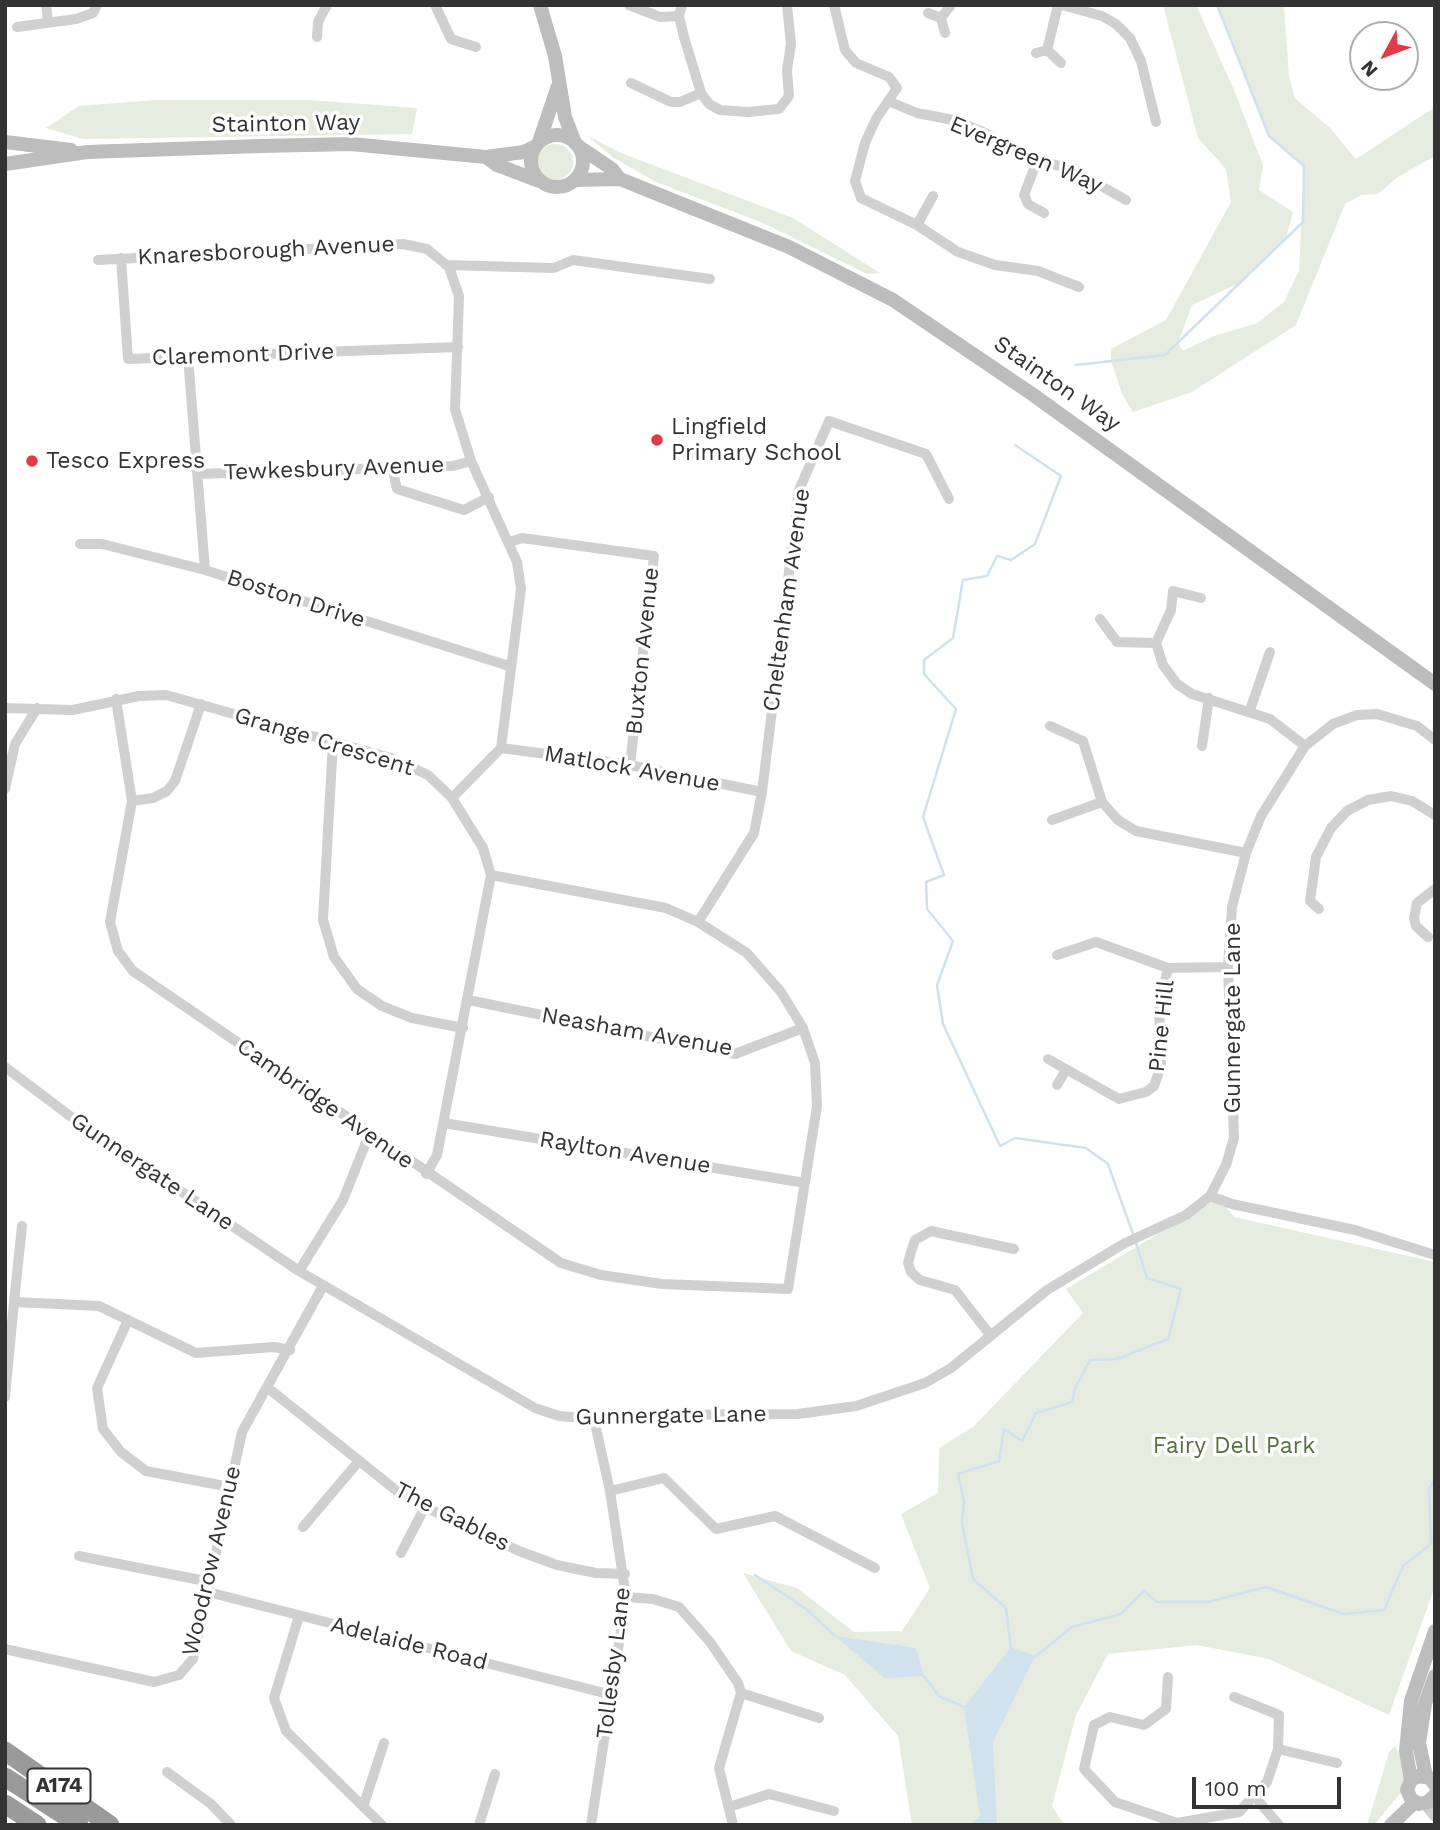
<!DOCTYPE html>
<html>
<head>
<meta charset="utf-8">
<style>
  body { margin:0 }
  #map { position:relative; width:1440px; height:1830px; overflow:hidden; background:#fff; font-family:"Work Sans",sans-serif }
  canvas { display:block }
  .frame { position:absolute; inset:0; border:7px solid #333; pointer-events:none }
  .north { position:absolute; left:1349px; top:21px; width:70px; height:70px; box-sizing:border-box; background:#fff; border:2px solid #adadad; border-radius:50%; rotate:229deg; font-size:19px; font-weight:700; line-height:28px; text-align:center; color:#333 }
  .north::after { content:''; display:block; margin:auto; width:24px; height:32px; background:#e63946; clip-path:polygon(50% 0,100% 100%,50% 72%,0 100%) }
  .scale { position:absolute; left:1192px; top:1777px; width:149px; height:32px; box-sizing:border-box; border:4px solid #333; border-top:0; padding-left:9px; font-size:21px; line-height:24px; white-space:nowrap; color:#333; -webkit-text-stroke:5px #fff; paint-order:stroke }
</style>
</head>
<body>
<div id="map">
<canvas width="1440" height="1830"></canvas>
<div class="frame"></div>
<div class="north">N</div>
<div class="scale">100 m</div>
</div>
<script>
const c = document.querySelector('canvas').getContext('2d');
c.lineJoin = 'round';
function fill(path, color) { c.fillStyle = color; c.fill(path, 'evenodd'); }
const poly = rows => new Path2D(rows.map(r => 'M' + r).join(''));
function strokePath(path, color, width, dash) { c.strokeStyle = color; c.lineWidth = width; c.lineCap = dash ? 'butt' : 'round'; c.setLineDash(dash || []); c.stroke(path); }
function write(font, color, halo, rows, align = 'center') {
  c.font = font + ' "Work Sans",sans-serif'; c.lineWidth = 7; c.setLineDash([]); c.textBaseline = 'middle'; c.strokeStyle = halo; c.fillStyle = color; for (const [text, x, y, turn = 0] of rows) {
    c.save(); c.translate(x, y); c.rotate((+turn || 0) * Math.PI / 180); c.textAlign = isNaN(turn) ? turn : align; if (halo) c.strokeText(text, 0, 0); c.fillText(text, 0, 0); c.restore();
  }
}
fill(poly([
  [1163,5,1196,5,1234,90,1263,165,1259,190,1293,212,1286,238,1239,283,1192,305,1178,343,1183,351,1214,336,1257,323,1284,302,1299,271,1304,166,1269,136,1216,5,1284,5,1289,76,1295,98,1331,129,1356,159,1435,107,1435,156,1398,177,1378,194,1361,195,1345,204,1296,325,1192,392,1133,412,1123,396,1111,361,1111,349,1166,320,1231,202,1226,169,1198,138],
  [155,100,309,100,417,108,412,134,83,139,46,128,79,106],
  [586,135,621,153,793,218,880,273,867,274,763,223,656,182,614,158],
  '537 162a18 18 0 1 1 36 0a18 18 0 1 1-36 0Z',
  [1218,1198,1234,1217,1435,1262,1435,1586,1389,1715,1269,1659,1197,1645,1108,1654,1076,1715,1052,1806,1064,1825,912,1825,898,1736,845,1675,791,1651,743,1573,797,1588,854,1632,902,1631,930,1588,901,1514,938,1493,939,1448,973,1427,1083,1313,1066,1289],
  [1395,1746,1407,1768,1402,1791,1374,1825,1367,1825,1389,1752]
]), '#e6ecdf');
fill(poly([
  [835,1636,916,1648,924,1676,885,1678],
  [1011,1647,1035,1656,993,1742,997,1825,970,1825,980,1816,964,1707]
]), '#cfe2ee');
strokePath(poly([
  [1076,365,1165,355,1303,222,1304,166,1269,136,1217,5],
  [1015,445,1061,476,1035,544,1011,560,997,556,987,576,963,580,953,638,924,660,924,674,956,709,923,817,944,875,926,882,927,909,953,941,937,985,943,1024,1000,1146,1015,1138,1086,1148,1108,1164,1133,1234],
  [755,1575,806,1609,835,1636],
  [1011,1650,1006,1608,973,1579,962,1523,964,1502,958,1474,999,1461,1004,1429,1022,1441,1036,1413,1072,1402,1075,1389,1090,1360,1117,1359,1168,1339,1181,1289,1147,1278,1135,1240],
  [1035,1657,1072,1627,1121,1614,1144,1591,1157,1602,1208,1602,1266,1587,1344,1614,1384,1610,1403,1566,1431,1544,1429,1489,1435,1479],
  [924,1676,939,1696,964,1707]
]), '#cfe2ee', 2.5);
strokePath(poly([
  [46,5,48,21],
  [435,5,451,39,476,47],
  [629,5,660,17,679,16],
  [682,5,679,16,684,37,701,93,709,104,720,110,748,112,779,109,789,96,787,70,791,44,787,5],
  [834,5,845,50,856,63,889,77,897,88,876,119,865,143,855,181,861,198,917,225,958,252,995,265,1038,271,1079,287],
  [1062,5,1102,16,1116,24,1130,38,1141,61,1156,122],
  [928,13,941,18,945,33],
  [941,18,951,5],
  [17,27,76,19,93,13,97,5],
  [317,37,318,22,327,5],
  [1047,50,1058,5],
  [1036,53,1047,50,1061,63],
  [631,83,671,102,680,102,701,93],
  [888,101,917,113,953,120,981,131,1033,159,1071,169,1126,200],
  [1037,161,1024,195,1028,204,1044,213],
  [917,225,933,196],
  [121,258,128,359,458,347],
  [98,260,403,244,427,249,449,267,459,296,455,409,471,461,517,562,521,589,501,748,452,798],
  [446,265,554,268,573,260,710,279],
  [188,357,205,570],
  [392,467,397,489,464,510,489,497],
  [197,474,453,466,471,461],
  [510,542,522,538,654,556,630,765],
  [80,544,102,544,205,570,509,666],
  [1201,598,1173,591,1171,610,1156,643,1163,665,1177,684,1192,694,1270,719,1305,746],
  [1100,619,1117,642,1156,643],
  [116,699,132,801,110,922,118,951,133,971,561,1263,601,1275,662,1284,788,1289,817,1106,815,1063,803,1028,781,992,747,953,698,922,666,908,491,875],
  [5,708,73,710,139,696,166,695,391,758,428,775,452,798,483,848,491,875,437,1155,426,1174],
  [1250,710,1270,652],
  [1050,726,1083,741,1102,802,1118,820,1136,831,1246,853],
  [333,742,323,920,334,957,357,989,382,1006,412,1018,463,1028],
  [1202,746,1209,698],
  [501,748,630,765,762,792],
  [5,789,15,744,37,708],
  [132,801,153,798,167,791,175,781,201,704],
  [1052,820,1102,802],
  [1319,909,1310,901,1316,857,1331,828,1347,811,1368,800,1391,796,1412,801,1435,815],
  [698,922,754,833,762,792,799,490,829,421,926,454,949,499],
  [1428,937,1416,926,1414,918,1417,903,1435,889],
  [1057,955,1096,942,1168,968],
  [468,1000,735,1054,803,1028],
  [1048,1059,1119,1099,1146,1092,1154,1086,1161,1066,1159,1009,1168,968,1228,967],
  [5,1067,74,1119,299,1271,535,1408,559,1416,594,1419,647,1415,798,1414,856,1406,925,1383,951,1368,1047,1290,1125,1243,1186,1215,1210,1196,1226,1165,1234,1138,1228,967,1232,907,1246,853,1261,816,1305,746,1333,724,1357,715,1377,714,1417,726,1435,740],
  [1057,1085,1066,1070],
  [444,1123,805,1183],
  [1210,1196,1232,1204,1355,1230,1435,1255],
  [299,1271,343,1200,369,1135],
  [14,1302,22,1226],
  [128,1320,97,1388,103,1429,121,1452,146,1471,230,1487],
  [991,1336,955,1290,920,1280,911,1272,908,1263,911,1252,915,1240,931,1231,1014,1249],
  [268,1388,397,1491,425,1507,519,1551,557,1565,596,1573,625,1574],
  [5,1397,14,1302,99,1306,196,1353,274,1347,290,1350],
  [610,1491,664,1478,716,1529,775,1516,875,1568],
  [303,1527,359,1461],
  [401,1553,425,1507],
  [79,1556,210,1582],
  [208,1592,612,1695],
  [626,1597,653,1599,679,1607,710,1642,738,1683,741,1693,719,1768,733,1825],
  [299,1616,274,1698,286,1731,382,1825],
  [5,1649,154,1682,179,1675,193,1659,242,1432,323,1286],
  [1168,1677,1166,1709,1144,1725,1110,1717,1094,1725,1084,1769,1115,1802,1177,1823,1239,1812,1267,1782,1278,1749,1279,1715,1234,1697],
  [741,1693,819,1718],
  [1278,1749,1337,1763],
  [167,1772,211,1804,231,1825],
  [1254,1796,1279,1825],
  [1424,1804,1435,1817],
  [363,1807,384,1743],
  [729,1807,769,1794,834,1811],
  [479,1825,495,1774],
  [591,1825,626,1597,610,1491,594,1419]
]), '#d0d0d0', 10);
strokePath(poly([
  [540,5,555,56,565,117,575,143],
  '531 161a26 26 0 1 1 52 0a26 26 0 1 1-52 0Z',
  [5,142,71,150],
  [539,142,558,86],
  [578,146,612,169,620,179],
  [486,157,497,165,539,181],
  [5,164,87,152,260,146,351,144,486,157,524,152,534,147],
  [575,180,620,179,789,247,893,300,1032,394,1435,684],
  [1426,1776,1419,1743,1425,1704,1435,1676],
  [1411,1780,1406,1751,1411,1701,1435,1631],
  [1435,1785,1430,1778,1419,1776,1411,1780,1407,1790,1411,1799,1419,1804,1428,1802,1435,1795],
  [1391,1825,1415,1802]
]), '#bdbdbd', 14);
strokePath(poly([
  [5,1751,110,1825],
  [5,1777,79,1825],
  [5,1804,37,1825]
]), '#9a9a9a', 19);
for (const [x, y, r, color] of [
  [657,440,7,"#e63946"],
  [32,461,7,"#e63946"]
]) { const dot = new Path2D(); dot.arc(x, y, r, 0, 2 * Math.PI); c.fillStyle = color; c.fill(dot); strokePath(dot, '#fff', 2.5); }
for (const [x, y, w] of [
  [59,1786,63]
]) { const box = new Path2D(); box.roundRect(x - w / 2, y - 17.5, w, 35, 5); c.fillStyle = '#fff'; c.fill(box); strokePath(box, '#333', 2); }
write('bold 21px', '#333', null, [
  ["A174",59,1786]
]);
write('23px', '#333', '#fff', [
  ["Stainton Way",286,124,-1],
  ["Evergreen Way",1026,155,23],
  ["Knaresborough Avenue",266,251,-3],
  ["Claremont Drive",243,355,-2],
  ["Stainton Way",1057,384,35],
  ["Tewkesbury Avenue",334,469,-2],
  ["Boston Drive",296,599,18],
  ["Cheltenham Avenue",787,600,-82],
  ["Buxton Avenue",643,651,-84],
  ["Grange Crescent",324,742,17],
  ["Matlock Avenue",632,769,10],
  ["Gunnergate Lane",1233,1018,-90],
  ["Pine Hill",1162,1026,-84],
  ["Neasham Avenue",637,1032,10],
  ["Cambridge Avenue",325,1104,35],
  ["Raylton Avenue",625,1153,9],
  ["Gunnergate Lane",152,1172,34],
  ["Gunnergate Lane",671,1416,-1],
  ["The Gables",452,1517,27],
  ["Woodrow Avenue",212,1561,-77],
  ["Adelaide Road",409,1644,14],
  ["Tollesby Lane",614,1663,-83]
]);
write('23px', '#333', '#fff', [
  ["Lingfield",671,427],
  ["Primary School",671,453],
  ["Tesco Express",46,461]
], 'left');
write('23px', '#56703f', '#fff', [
  ["Fairy Dell Park",1234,1446]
]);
</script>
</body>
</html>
